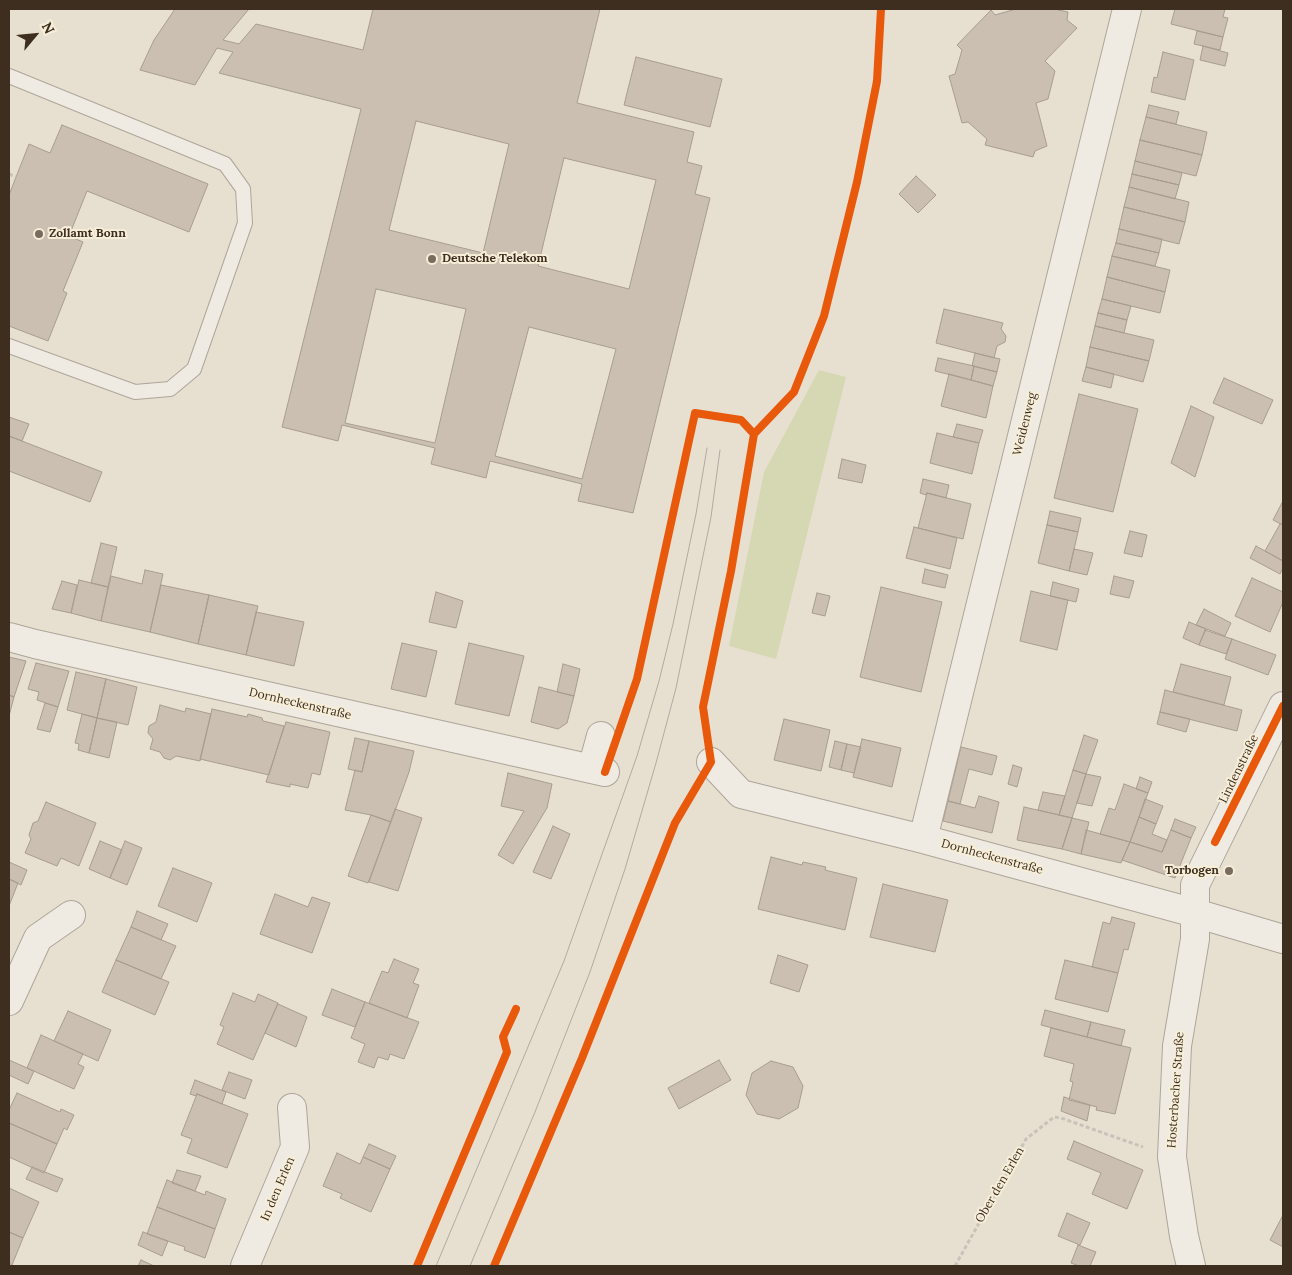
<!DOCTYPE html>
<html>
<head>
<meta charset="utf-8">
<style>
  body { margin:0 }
  #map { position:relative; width:1292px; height:1275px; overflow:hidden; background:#e7e0d1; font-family:Lora,serif }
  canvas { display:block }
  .frame { position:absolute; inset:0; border:10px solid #3d2e20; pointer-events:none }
  .north { position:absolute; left:10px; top:10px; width:50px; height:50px; -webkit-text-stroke:4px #f7eed8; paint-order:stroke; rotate:62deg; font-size:14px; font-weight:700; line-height:20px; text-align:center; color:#3d2e20 }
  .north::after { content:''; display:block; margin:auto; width:18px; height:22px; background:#3d2e20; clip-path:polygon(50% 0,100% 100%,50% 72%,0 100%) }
</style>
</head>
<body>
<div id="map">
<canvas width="1292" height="1275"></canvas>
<div class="frame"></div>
<div class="north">N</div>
</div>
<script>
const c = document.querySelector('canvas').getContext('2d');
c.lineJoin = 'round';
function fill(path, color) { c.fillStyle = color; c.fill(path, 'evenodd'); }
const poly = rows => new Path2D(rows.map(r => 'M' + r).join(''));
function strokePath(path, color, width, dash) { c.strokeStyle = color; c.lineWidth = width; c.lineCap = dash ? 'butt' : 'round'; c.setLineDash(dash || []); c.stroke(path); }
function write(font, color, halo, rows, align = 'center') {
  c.font = font + ' Lora,serif'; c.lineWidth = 4; c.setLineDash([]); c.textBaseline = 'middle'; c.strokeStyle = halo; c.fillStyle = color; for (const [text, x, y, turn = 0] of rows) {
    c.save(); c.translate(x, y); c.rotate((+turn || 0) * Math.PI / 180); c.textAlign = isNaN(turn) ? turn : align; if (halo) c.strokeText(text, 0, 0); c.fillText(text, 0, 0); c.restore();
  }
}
fill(poly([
  [819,370,846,377,776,659,729,646,764,472]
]), '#d6d7b3');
const building = poly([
  [175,9,249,9,223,40,239,44,256,24,363,50,373,9,600,9,577,103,694,132,687,162,702,166,695,194,710,198,633,513,578,501,582,484,490,461,486,478,431,464,435,448,342,425,338,441,282,427,361,109,219,73,233,52,217,48,195,85,140,70,154,40,175,9],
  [416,121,509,144,483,253,389,230,416,121],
  [564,158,656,180,629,289,538,266,564,158],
  [376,289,466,309,435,443,345,423,376,289],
  [529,327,616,349,582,479,495,456,529,327],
  [1016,9,1054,9,1068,12,1067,20,1077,28,1045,61,1055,71,1048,99,1036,103,1047,146,1035,151,1033,157,985,145,987,139,968,122,962,123,949,76,955,74,962,50,957,45,991,10,995,15,1016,9],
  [1175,9,1225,9,1223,17,1228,18,1223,37,1171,24,1175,9],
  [1197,31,1223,37,1220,50,1194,44,1197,31],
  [1203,46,1228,53,1225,66,1200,60,1203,46],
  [1163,52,1194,60,1185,100,1151,92,1154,77,1157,78,1163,52],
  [636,57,722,79,710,127,624,105,636,57],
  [1149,105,1179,112,1176,124,1146,117,1149,105],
  [1146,117,1207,132,1202,155,1140,140,1146,117],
  [62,125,208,184,189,232,87,191,69,236,83,242,63,291,67,293,48,341,9,326,9,195,29,144,50,153,62,125],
  [1140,140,1202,155,1196,176,1135,161,1140,140],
  [1135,161,1182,173,1179,185,1132,174,1135,161],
  [1132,174,1179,185,1175,199,1129,187,1132,174],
  [916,176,936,195,918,213,899,194,916,176],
  [1129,187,1189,202,1185,222,1124,207,1129,187],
  [1124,207,1185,222,1179,244,1119,229,1124,207],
  [1119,229,1162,239,1159,253,1116,243,1119,229],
  [1116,243,1159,253,1155,266,1112,256,1116,243],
  [1112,256,1170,270,1165,292,1107,277,1112,256],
  [1107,277,1165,292,1160,313,1102,299,1107,277],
  [1102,299,1131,306,1127,320,1098,313,1102,299],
  [944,309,1003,323,1001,329,1006,336,1005,342,997,346,994,358,936,343,944,309],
  [1098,313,1127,320,1124,333,1095,326,1098,313],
  [1095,326,1154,340,1149,361,1090,347,1095,326],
  [1090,347,1149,361,1143,382,1086,367,1090,347],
  [975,353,1000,359,997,372,972,366,975,353],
  [938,358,974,366,971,380,935,371,938,358],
  [974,366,997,372,993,386,971,380,974,366],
  [1086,367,1114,374,1111,388,1082,381,1086,367],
  [949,374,993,386,986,418,941,406,949,374],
  [1224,378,1273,400,1262,424,1213,403,1224,378],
  [1079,394,1138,409,1113,512,1054,498,1079,394],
  [1191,406,1214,417,1195,477,1171,463,1191,406],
  [9,417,29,424,22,441,9,436,9,417],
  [957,424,983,430,979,443,953,437,957,424],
  [937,433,979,443,972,474,930,463,937,433],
  [9,436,102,472,90,502,9,471,9,436],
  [842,459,866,465,862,483,838,478,842,459],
  [923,479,949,485,946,498,927,493,926,495,920,493,923,479],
  [927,493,971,504,963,539,918,528,927,493],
  [1283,501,1283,525,1273,520,1283,501],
  [1050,511,1081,518,1078,532,1047,525,1050,511],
  [1280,524,1283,525,1283,561,1265,551,1280,524],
  [1047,525,1078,532,1069,571,1038,563,1047,525],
  [914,527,957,538,950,569,906,558,914,527],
  [1130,531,1147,535,1142,557,1124,553,1130,531],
  [101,543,117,547,108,587,91,583,101,543],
  [1256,546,1283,561,1283,568,1280,574,1250,558,1256,546],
  [1074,549,1093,553,1087,575,1069,571,1074,549],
  [925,569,948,575,945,588,922,583,925,569],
  [145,570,163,574,150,632,101,621,111,576,142,584,145,570],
  [1114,576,1134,581,1129,598,1110,594,1114,576],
  [1252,578,1283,592,1283,602,1270,632,1235,616,1252,578],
  [79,580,108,587,101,621,71,613,79,580],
  [62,581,77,585,71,613,52,609,62,581],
  [1053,582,1079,589,1076,602,1050,596,1053,582],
  [161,585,209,595,198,644,150,632,161,585],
  [881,587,942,602,921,692,860,677,881,587],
  [1031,591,1068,600,1057,650,1020,641,1031,591],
  [436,592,463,601,456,628,429,622,436,592],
  [817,593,830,596,825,616,812,613,817,593],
  [209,595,258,606,246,655,198,644,209,595],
  [1204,609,1231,623,1225,636,1196,625,1204,609],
  [256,612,304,622,294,666,246,655,256,612],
  [1189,622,1206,629,1199,645,1183,638,1189,622],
  [1205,630,1232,639,1226,654,1199,645,1205,630],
  [1232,639,1276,655,1268,675,1225,659,1232,639],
  [402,643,437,651,426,697,391,689,402,643],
  [469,643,524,656,509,716,455,704,469,643],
  [9,657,26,661,14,697,9,695,9,657],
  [36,663,69,671,58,707,37,700,39,692,28,689,36,663],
  [563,664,580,669,574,696,557,692,563,664],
  [1181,664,1231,677,1224,705,1173,692,1181,664],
  [76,672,106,679,97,718,67,710,76,672],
  [106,679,137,687,128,725,97,718,106,679],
  [539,687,574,696,567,723,558,729,531,722,539,687],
  [1165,690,1242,710,1237,731,1160,712,1165,690],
  [9,695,14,697,9,716,9,695],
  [45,703,58,707,50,732,37,729,45,703],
  [160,705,185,712,186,708,211,714,200,761,176,756,170,760,164,758,160,752,150,749,153,739,148,733,149,726,156,722,160,705],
  [212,709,247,717,248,714,262,718,263,721,284,726,269,775,200,759,212,709],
  [1160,712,1190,719,1186,732,1157,724,1160,712],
  [82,714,97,718,89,753,78,750,79,744,75,743,82,714],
  [97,718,117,722,109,758,89,753,97,718],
  [784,719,830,730,821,771,774,760,784,719],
  [286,722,330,732,320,775,312,773,308,788,290,784,290,787,266,782,286,722],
  [1084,735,1098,740,1086,774,1073,770,1084,735],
  [355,738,369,741,362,772,348,769,355,738],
  [862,739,901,748,892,787,853,777,862,739],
  [369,741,414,751,409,772,391,822,371,815,345,810,355,770,362,772,369,741],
  [835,741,847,744,841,770,829,767,835,741],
  [847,744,861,747,854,773,841,770,847,744],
  [961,747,997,756,992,775,969,769,960,804,948,801,961,747],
  [1013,765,1022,768,1017,787,1008,784,1013,765],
  [1073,770,1086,774,1072,818,1059,815,1073,770],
  [508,773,552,784,547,808,513,864,498,855,524,811,501,806,508,773],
  [1086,774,1101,777,1092,806,1077,803,1086,774],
  [1140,777,1152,782,1148,793,1136,789,1140,777],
  [1124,784,1148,793,1130,842,1100,834,1109,808,1115,810,1124,784],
  [1043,792,1065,796,1059,815,1038,810,1043,792],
  [979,796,999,802,992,833,943,821,948,801,975,808,979,796],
  [1145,799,1163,806,1156,824,1139,817,1145,799],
  [46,802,96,823,79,866,61,858,57,866,25,853,31,839,29,835,33,823,38,821,46,802],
  [1024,807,1072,818,1062,849,1017,840,1024,807],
  [395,809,422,818,398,891,369,882,395,809],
  [371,815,391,822,368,883,348,876,371,815],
  [1139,817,1156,824,1152,834,1167,840,1162,852,1130,842,1139,817],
  [1072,818,1089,822,1081,854,1062,849,1072,818],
  [1175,819,1196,827,1191,838,1171,830,1175,819],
  [553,826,570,834,551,879,533,872,553,826],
  [1086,830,1130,842,1121,863,1081,854,1086,830],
  [1171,830,1191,838,1175,878,1122,860,1130,842,1162,852,1171,830],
  [100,841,122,850,110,878,89,869,100,841],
  [125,841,142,848,127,885,110,878,125,841],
  [771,857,802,865,803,862,826,867,825,870,857,878,845,930,758,909,771,857],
  [9,862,27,870,21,885,9,879,9,862],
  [173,868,212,883,197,922,158,906,173,868],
  [9,879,18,883,9,906,9,879],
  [883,884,948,900,935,952,870,937,883,884],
  [275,894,308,907,312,897,330,903,312,953,260,934,275,894],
  [137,911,168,924,161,940,131,927,137,911],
  [1112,917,1135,923,1128,950,1124,949,1118,973,1092,967,1103,922,1110,924,1112,917],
  [131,927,176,946,161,979,116,960,131,927],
  [778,955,808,965,799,992,770,983,778,955],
  [394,959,419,969,413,983,419,985,407,1018,369,1003,382,971,388,973,394,959],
  [116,960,169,982,155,1015,102,992,116,960],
  [1065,960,1118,973,1108,1012,1055,999,1065,960],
  [332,989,365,1002,355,1027,322,1015,332,989],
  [233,993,255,1002,258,994,278,1003,253,1060,217,1044,224,1027,220,1025,233,993],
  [365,1002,419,1022,404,1059,390,1054,388,1060,378,1057,374,1068,358,1062,365,1044,351,1038,365,1002],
  [278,1004,307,1017,296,1047,265,1033,278,1004],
  [1045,1010,1091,1022,1087,1037,1041,1025,1045,1010],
  [68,1011,111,1030,98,1061,54,1041,68,1011],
  [1091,1022,1125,1030,1121,1046,1087,1037,1091,1022],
  [1051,1028,1131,1048,1115,1114,1096,1110,1097,1107,1069,1100,1073,1082,1070,1081,1074,1064,1044,1056,1051,1028],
  [41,1035,83,1054,78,1064,84,1067,74,1089,27,1068,41,1035],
  [9,1060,34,1071,28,1084,9,1075,9,1060],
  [719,1060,731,1080,679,1109,668,1088,719,1060],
  [771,1061,793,1067,803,1086,798,1108,779,1119,757,1114,746,1095,752,1073,771,1061],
  [229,1072,252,1080,245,1099,222,1090,229,1072],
  [195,1080,226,1092,222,1104,197,1094,196,1096,190,1094,195,1080],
  [17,1093,60,1112,61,1109,74,1115,67,1130,64,1128,57,1144,9,1123,9,1110,17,1093],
  [197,1094,248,1114,227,1168,187,1153,192,1139,181,1135,197,1094],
  [1064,1097,1090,1105,1087,1121,1061,1111,1064,1097],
  [9,1123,57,1144,44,1173,9,1157,9,1123],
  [1074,1141,1143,1170,1127,1209,1092,1194,1101,1173,1067,1159,1074,1141],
  [369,1144,396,1156,390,1169,363,1157,369,1144],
  [337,1153,360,1164,363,1157,390,1169,371,1212,340,1198,342,1194,323,1186,337,1153],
  [32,1167,63,1179,57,1192,26,1179,32,1167],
  [177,1170,201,1176,195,1191,172,1183,177,1170],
  [167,1180,205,1195,206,1191,226,1199,215,1229,157,1207,167,1180],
  [9,1188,39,1202,23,1238,9,1232,9,1188],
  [157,1207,215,1229,205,1258,184,1250,185,1247,147,1234,157,1207],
  [1067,1213,1090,1223,1080,1245,1058,1236,1067,1213],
  [1283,1215,1283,1247,1270,1240,1283,1215],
  [9,1232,23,1238,12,1265,9,1263,9,1232],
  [143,1232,168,1241,162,1256,138,1245,143,1232],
  [1078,1245,1096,1252,1090,1266,1079,1266,1071,1263,1078,1245],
  [141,1260,154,1266,138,1266,141,1260]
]);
fill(building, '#cbbfb2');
strokePath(building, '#a89c90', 1);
const lane = poly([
  [9,76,225,164,243,189,245,223,194,369,170,389,135,392,9,346]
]);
const street = poly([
  [9,637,35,644,605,772],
  [711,762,741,794,923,839,1195,913,1283,939],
  [592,769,601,736],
  [923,839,1127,9],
  [9,1001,38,938,71,915],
  [245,1266,295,1147,292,1108],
  [1191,1266,1184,1236,1172,1157,1177,1046,1195,939,1195,885,1283,706]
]);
strokePath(lane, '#ada599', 16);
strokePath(street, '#ada599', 30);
strokePath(poly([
  [9,174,16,177],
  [955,1266,1026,1139,1054,1117,1061,1118,1143,1147]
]), '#c8c2b9', 3, [4, 2.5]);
strokePath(lane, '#efebe3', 14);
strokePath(street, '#efebe3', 28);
strokePath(poly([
  [436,1266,564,961,637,756,659,681,673,624,696,514,707,448],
  [470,1266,535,1112,590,972,625,869,656,763,676,688,711,517,720,450]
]), '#afaaa2', 1);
strokePath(poly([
  [605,772,637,679,695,413,741,420,754,434],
  [1215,842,1283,706],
  [417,1266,507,1052,503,1037,516,1009],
  [494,1266,582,1058,675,823,711,762,703,707,731,571,754,434,794,392,824,316,857,182,877,81,881,9]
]), '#e8590c', 8);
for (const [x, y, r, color] of [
  [39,234,5,"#786c5e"],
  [432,259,5,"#786c5e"],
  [1229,871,5,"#786c5e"]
]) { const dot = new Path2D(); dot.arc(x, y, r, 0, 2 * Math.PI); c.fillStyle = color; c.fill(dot); strokePath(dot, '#f7eed8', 2); }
write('bold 12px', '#3d2e20', '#f7eed8', [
  ["Zollamt Bonn",49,234],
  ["Deutsche Telekom",442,259],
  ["Torbogen",1219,871,"right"]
], 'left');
write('12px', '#3d2e20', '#f7eed8', [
  ["Weidenweg",1025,424,-76],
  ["Dornheckenstraße",300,704,13],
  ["Lindenstraße",1239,769,-64],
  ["Dornheckenstraße",992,857,15],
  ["Hosterbacher Straße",1176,1090,-86],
  ["Ober den Erlen",1000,1185,-60],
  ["In den Erlen",278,1189,-67]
]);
</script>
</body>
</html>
